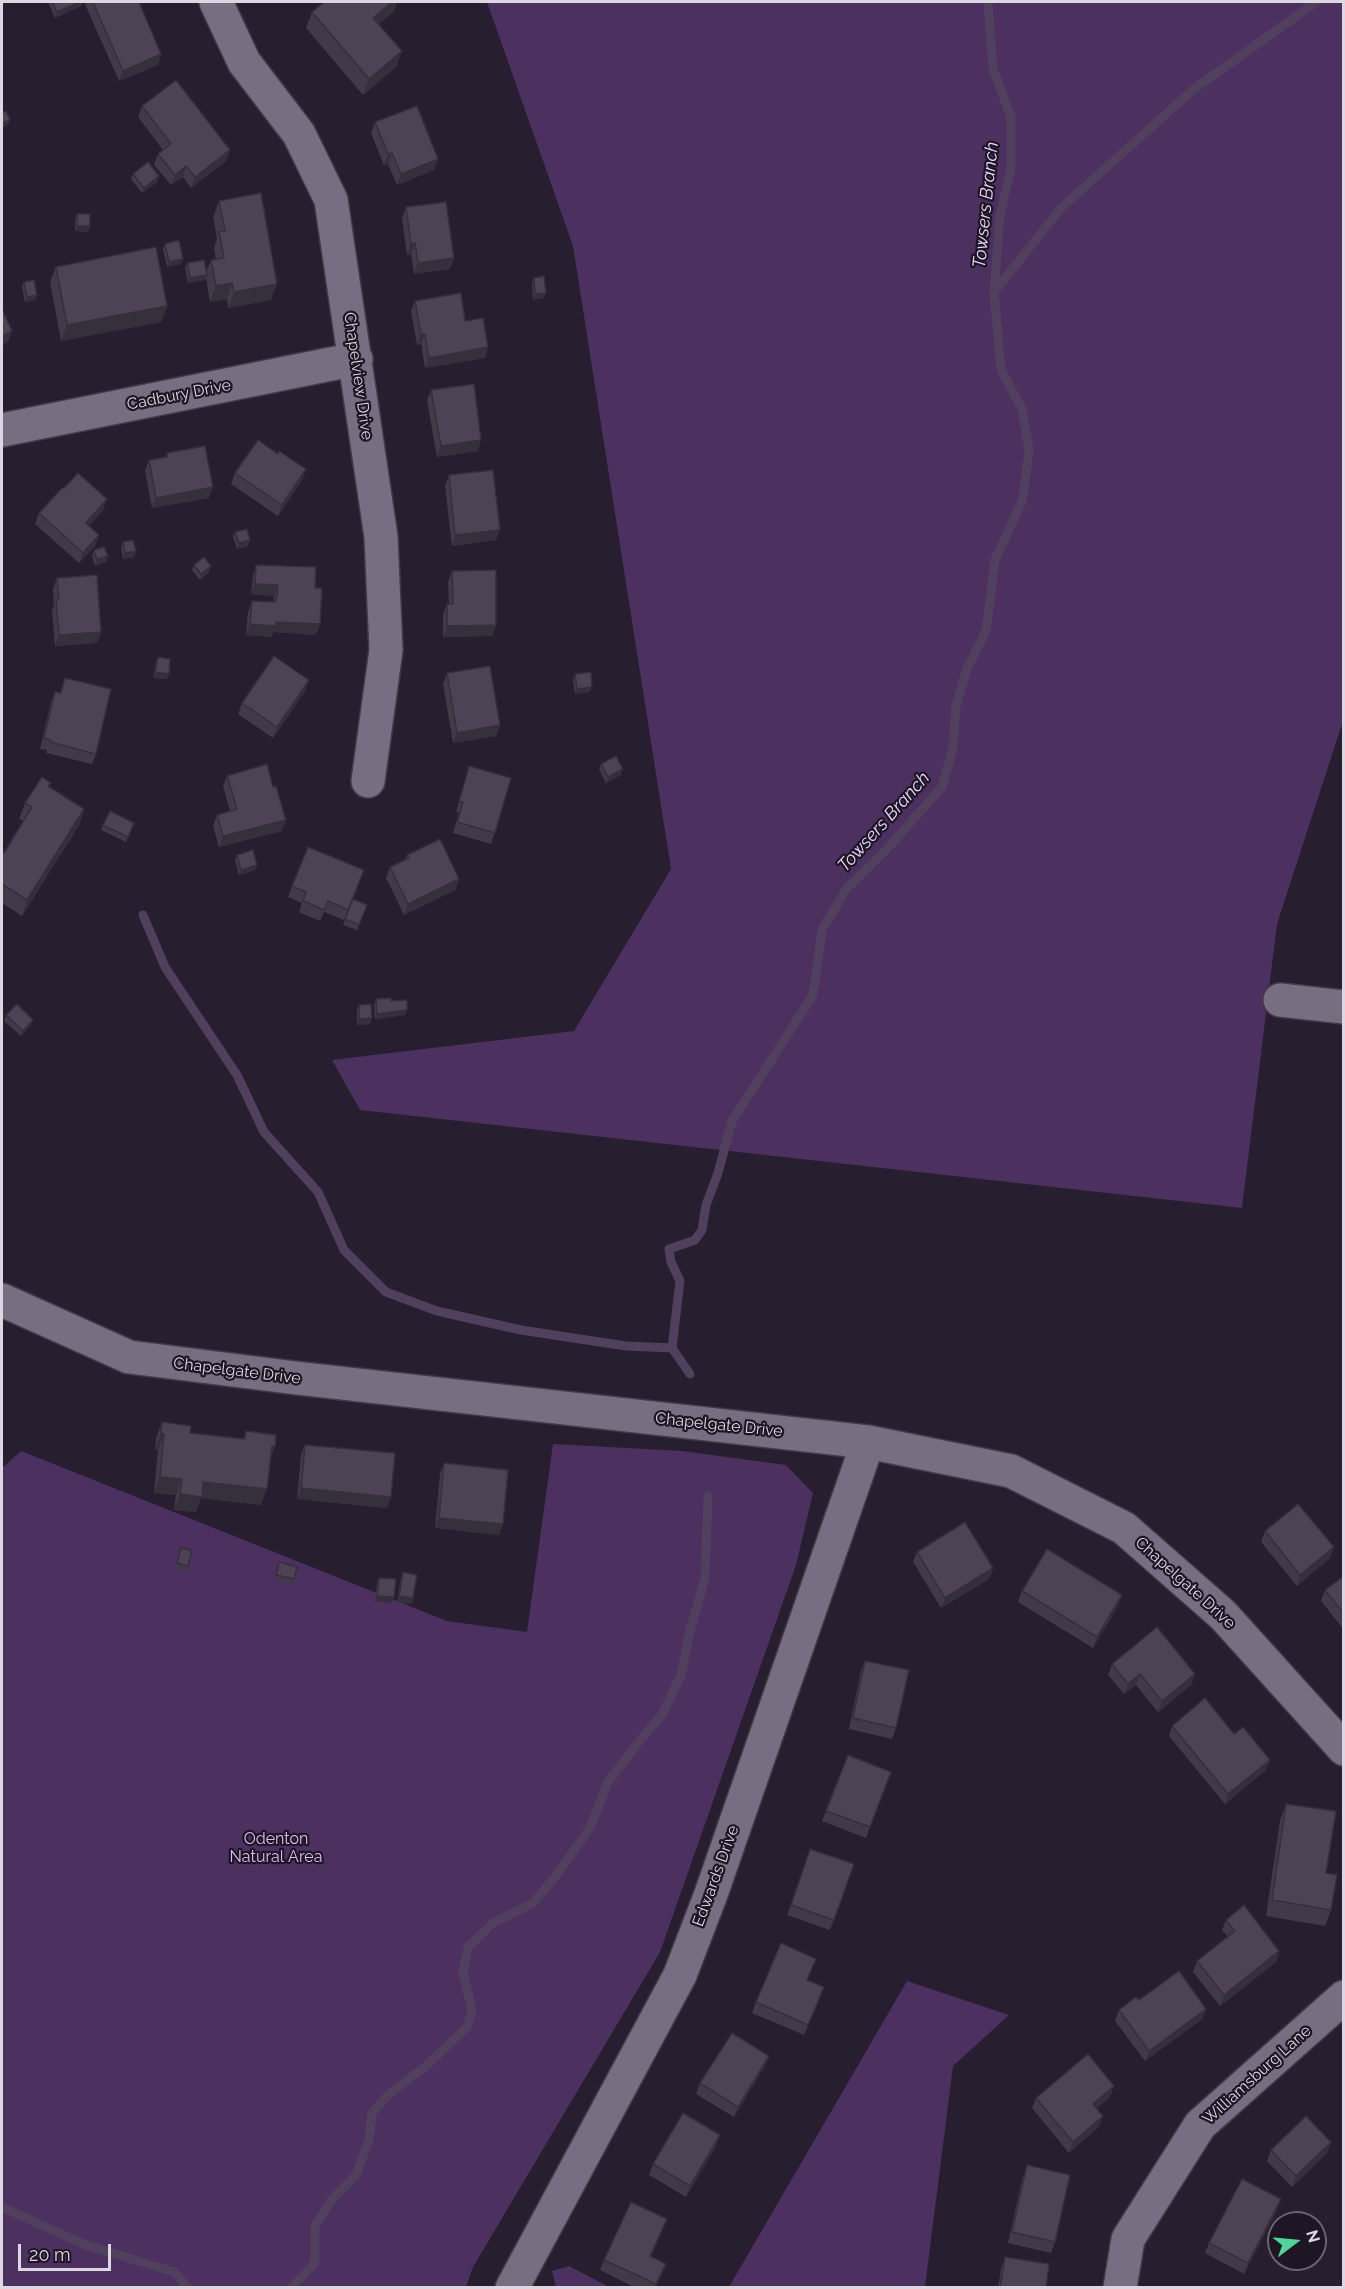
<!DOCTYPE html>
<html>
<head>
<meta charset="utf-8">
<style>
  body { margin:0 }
  #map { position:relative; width:1345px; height:2289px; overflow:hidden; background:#271e2f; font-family:Raleway,sans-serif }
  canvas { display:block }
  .frame { position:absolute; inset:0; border:3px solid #ddd7e2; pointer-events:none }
  .north { position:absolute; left:1267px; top:2211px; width:60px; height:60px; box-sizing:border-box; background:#1e1525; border:2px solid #6a6371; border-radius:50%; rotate:74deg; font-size:16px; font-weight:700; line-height:24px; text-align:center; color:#ddd7e2 }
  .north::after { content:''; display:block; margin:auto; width:21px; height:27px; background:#52d397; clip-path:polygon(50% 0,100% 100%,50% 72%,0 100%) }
  .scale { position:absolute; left:18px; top:2244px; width:93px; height:27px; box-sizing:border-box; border:3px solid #ddd7e2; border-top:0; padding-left:8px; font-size:18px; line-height:21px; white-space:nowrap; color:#ddd7e2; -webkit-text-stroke:4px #1e1525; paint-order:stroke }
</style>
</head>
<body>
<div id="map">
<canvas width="1345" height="2289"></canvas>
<div class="frame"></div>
<div class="north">N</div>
<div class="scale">20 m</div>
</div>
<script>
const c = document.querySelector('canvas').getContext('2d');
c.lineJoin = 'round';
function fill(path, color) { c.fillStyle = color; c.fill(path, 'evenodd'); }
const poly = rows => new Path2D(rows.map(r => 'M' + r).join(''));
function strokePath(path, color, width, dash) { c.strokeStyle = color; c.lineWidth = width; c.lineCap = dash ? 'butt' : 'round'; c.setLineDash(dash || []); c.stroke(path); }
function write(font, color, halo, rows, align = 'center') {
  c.font = font + ' Raleway,sans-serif'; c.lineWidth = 4.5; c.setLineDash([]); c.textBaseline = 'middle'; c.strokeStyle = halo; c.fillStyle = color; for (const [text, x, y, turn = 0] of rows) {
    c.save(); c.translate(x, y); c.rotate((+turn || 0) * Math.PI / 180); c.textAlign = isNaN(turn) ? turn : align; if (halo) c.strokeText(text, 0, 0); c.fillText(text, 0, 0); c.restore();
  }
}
fill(poly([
  [487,2,1343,2,1343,721,1277,924,1242,1208,360,1110,332,1060,574,1031,671,869,573,246],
  [553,1444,682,1451,786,1465,813,1493,796,1565,660,1952,473,2267,466,2287,2,2287,2,1468,21,1451,447,1621,527,1632],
  [907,1981,1009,2015,953,2066,925,2287,729,2287],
  [569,2266,609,2287,556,2287,552,2271]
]), '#4c3160');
strokePath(poly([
  [994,292,1061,208,1194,89,1316,2],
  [143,915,165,967,237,1075,264,1132,318,1192,344,1250,386,1292,437,1311,521,1330,626,1346,672,1348],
  [690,1374,672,1348,680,1281,671,1262,669,1249,695,1240,702,1230,706,1205,718,1173,732,1121,813,995,822,930,847,888,886,850,942,787,953,748,956,706,967,669,986,631,995,560,1023,499,1029,450,1022,409,1001,370,994,292,1000,215,1011,168,1011,117,993,69,988,2],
  [2,2207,83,2244,174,2272,188,2288],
  [291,2288,315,2263,315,2226,332,2199,356,2175,369,2140,372,2113,389,2094,425,2067,467,2027,472,2010,463,1972,468,1947,493,1923,533,1903,555,1877,590,1828,608,1782,641,1739,662,1715,681,1675,690,1631,705,1578,708,1496]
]), '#51405d', 9);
const minor = poly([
  [216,2,244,62,299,134,331,200,381,537,386,650,368,781],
  [2,430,356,359],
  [1280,1000,1344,1007],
  [2,1300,129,1357,296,1378,868,1442,1011,1471,1124,1528,1223,1615,1344,1749],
  [512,2288,680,1975,711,1894,868,1442],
  [1120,2288,1128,2239,1200,2125,1344,1997]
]);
strokePath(minor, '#413a47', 36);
strokePath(minor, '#786d81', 33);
fill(poly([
  [48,2,83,2,81,6,55,18],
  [84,2,139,2,161,54,158,65,119,81],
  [324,2,397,2,393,12,379,24,396,67,363,95,306,28,312,12],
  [142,106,230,150,226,161,191,188,183,177,171,185,154,165,158,154,163,150,138,117],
  [375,122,438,159,434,170,397,185,388,164,384,165,371,133],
  [133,174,157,182,142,193,131,179],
  [219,201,271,300,228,308,227,299,210,302,206,278,205,280,188,283,185,268,187,263,206,273,211,260,216,260,214,248,217,238,213,217],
  [406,207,454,258,450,269,414,274,411,254,407,255,402,218],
  [77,214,90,226,88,232,75,231,75,219],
  [165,244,181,264,167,267,163,249],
  [56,267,167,306,161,322,61,341,50,282],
  [534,278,544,298,533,300,532,283],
  [24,282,37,295,35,300,25,302,22,287],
  [415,301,465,321,488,347,485,358,425,368,421,344,417,345,411,311],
  [431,390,478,451,437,457,427,400],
  [167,453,209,498,152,508,145,471,149,460,166,457],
  [306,469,302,480,278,516,231,484,235,473],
  [449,475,500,530,496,540,452,546,445,486],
  [103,510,89,526,99,535,95,546,79,563,35,524,39,513],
  [235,532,248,546,237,549,233,537],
  [123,542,136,551,134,557,123,559,121,548],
  [94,550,108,556,106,562,95,566,92,556],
  [194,565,209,572,200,580,192,570],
  [256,565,315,588,320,624,316,635,273,632,272,637,246,635,248,612,252,601,273,602,274,596,251,594,253,576],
  [452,571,496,625,492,636,443,637,443,615,447,604,449,604,448,582],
  [57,578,101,632,97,643,55,646,52,610,54,605,53,589],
  [158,657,169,674,167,679,153,678,156,662],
  [447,673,500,725,496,736,453,743,443,684],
  [575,674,590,692,575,694,573,680],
  [65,678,96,754,92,764,46,753,47,750,40,749,51,702,55,692,60,693],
  [305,691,273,738,238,714,242,703],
  [601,764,621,775,606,783,599,769],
  [469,766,495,833,491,844,453,833,459,813,456,812],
  [227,776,286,820,282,831,219,847,213,826,217,815,230,811,223,786],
  [49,787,84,809,79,825,22,916,2,903,2,851,4,853,24,821,19,819,25,803],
  [103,825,132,828,126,842,101,830],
  [237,855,255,870,239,875,235,860],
  [407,855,459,879,455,890,404,915,386,878,390,867,405,859],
  [364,870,344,920,324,912,320,921,299,912,302,903,288,897,292,886],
  [353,899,367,905,357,930,343,925],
  [376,999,391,1001,405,1015,375,1019,374,1005],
  [359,1005,370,1024,357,1025,357,1010],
  [6,1015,33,1020,31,1025,21,1036,4,1021],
  [162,1422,190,1433,243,1439,246,1431,270,1460,261,1505,201,1498,196,1512,174,1510,176,1495,154,1493,158,1450,155,1450,156,1438],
  [305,1445,391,1497,387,1508,297,1499,301,1455],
  [444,1463,499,1535,435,1528,440,1474],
  [1265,1531,1330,1558,1297,1586,1261,1542],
  [181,1548,188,1566,186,1572,175,1569],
  [917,1552,993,1568,989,1579,941,1608,913,1562],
  [279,1562,294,1579,292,1584,274,1580],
  [403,1572,413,1598,412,1604,397,1602,401,1577],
  [1344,1576,1344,1630,1321,1601,1325,1590],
  [379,1578,394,1597,392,1603,375,1601,377,1583],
  [1022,1591,1118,1606,1093,1648,1018,1602],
  [865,1661,896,1728,892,1739,849,1729,861,1671],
  [1112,1664,1195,1674,1191,1685,1158,1712,1136,1685,1124,1694,1108,1675],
  [1172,1726,1234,1734,1270,1760,1266,1770,1225,1804,1169,1736],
  [848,1755,891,1772,866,1838,822,1821],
  [1286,1804,1326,1873,1331,1910,1325,1926,1266,1916,1280,1820],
  [810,1849,854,1864,830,1930,787,1915],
  [1226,1920,1279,1951,1276,1962,1220,2006,1193,1972,1197,1961,1228,1937,1222,1930],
  [820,1998,804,2035,752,2013,756,2002],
  [1139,2000,1206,2009,1202,2019,1145,2061,1115,2021,1119,2010],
  [769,2056,765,2066,734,2117,696,2094,700,2083],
  [1110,2097,1096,2109,1099,2127,1069,2153,1032,2108,1036,2098],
  [1331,2142,1327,2153,1292,2187,1267,2161,1271,2150],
  [716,2146,686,2197,649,2175,653,2164],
  [1027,2165,1055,2242,1051,2253,1008,2243,1023,2176],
  [1277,2210,1244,2274,1205,2253,1209,2243],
  [667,2219,651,2256,662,2274,655,2288,636,2288,600,2270,604,2260],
  [1005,2257,1046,2288,998,2288,1001,2268]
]), '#423a49');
fill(poly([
  [80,2,83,2,81,6,55,18,57,12],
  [392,2,397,2,393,12,367,34,373,18],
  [402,51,396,67,363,95,369,79],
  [161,54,158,65,119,81,123,71],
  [10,120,8,125,2,128,2,123],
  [230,150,226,161,191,188,195,177],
  [392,153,388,164,384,165,388,154],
  [438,159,434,170,397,185,401,174],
  [186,166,183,177,171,185,175,175],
  [159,176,157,182,142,193,144,188],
  [77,226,90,226,88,232,75,231],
  [415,243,411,254,407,255,411,244],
  [454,258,450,269,414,274,418,263],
  [183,259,181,264,167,267,169,262],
  [207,275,205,280,188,283,190,278],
  [232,283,227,299,210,302,216,286],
  [277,284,271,300,228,308,234,292],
  [546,293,544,298,533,300,535,294],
  [37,295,35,300,25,302,27,297],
  [167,306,161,322,61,341,67,325],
  [12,331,8,342,2,345,2,336],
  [421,334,425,334,421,344,417,345],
  [488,347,485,358,425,368,429,358],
  [481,440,478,451,437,457,441,446],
  [306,469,302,480,278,516,282,505],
  [213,487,209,498,152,508,156,498],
  [107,499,103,510,82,534,86,523],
  [500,530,496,540,452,546,455,535],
  [99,535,95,546,79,563,83,553],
  [250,540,248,546,237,549,239,543],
  [136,551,134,557,123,559,125,553],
  [108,556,106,562,95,566,97,560],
  [211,566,209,572,200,580,201,574],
  [255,584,278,585,274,596,251,594],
  [276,622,320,624,316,635,273,632,272,637,246,635,250,624],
  [496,625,492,636,443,637,447,626],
  [101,632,97,643,55,646,59,635],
  [155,672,169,674,167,679,153,678],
  [309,680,305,691,273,738,277,727],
  [592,687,590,692,575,694,577,689],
  [500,725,496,736,453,743,457,733],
  [623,769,621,775,606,783,608,777],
  [84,809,79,825,22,916,27,900],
  [286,820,282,831,219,847,223,836],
  [257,865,255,870,239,875,241,870],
  [459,879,455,890,404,915,408,904],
  [407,1010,405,1015,375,1019,377,1014],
  [372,1018,370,1024,357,1025,359,1019],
  [33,1020,31,1025,21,1036,23,1031],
  [161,1434,164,1434,158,1450,155,1450],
  [272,1446,275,1447,269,1463],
  [160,1477,182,1479,176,1495,154,1493],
  [203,1482,267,1489,261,1505,201,1498,196,1512,174,1510,180,1494],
  [301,1488,391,1497,387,1508,297,1499],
  [439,1518,503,1524,499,1535,435,1528],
  [1334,1547,1330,1558,1297,1586,1300,1575],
  [993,1568,989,1579,941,1608,945,1598],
  [1122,1595,1118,1606,1093,1648,1097,1637],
  [377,1596,394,1597,392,1603,375,1601],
  [399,1596,413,1598,412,1604,397,1602],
  [1140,1674,1136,1685,1124,1694,1128,1684],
  [1195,1674,1191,1685,1158,1712,1162,1701],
  [1270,1760,1266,1770,1225,1804,1228,1794],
  [1279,1951,1276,1962,1220,2006,1224,1995],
  [1206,2009,1202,2019,1145,2061,1149,2051],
  [769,2056,765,2066,734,2117,738,2107],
  [1114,2086,1110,2097,1089,2115,1093,2104],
  [1103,2116,1099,2127,1069,2153,1073,2142],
  [720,2135,716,2146,686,2197,690,2186],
  [1331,2142,1327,2153,1292,2187,1296,2176],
  [1281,2199,1277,2210,1244,2274,1248,2263],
  [667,2219,663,2230,646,2266,650,2256],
  [666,2264,662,2274,655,2288,654,2288]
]), '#362f3c');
const building = poly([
  [52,2,80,2,57,12,52,2],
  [93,2,139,2,161,54,123,71,93,2],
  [324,2,392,2,373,18,402,51,369,79,312,12,324,2],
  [176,80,230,150,195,177,186,166,175,175,158,154,171,144,142,106,176,80],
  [417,106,438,159,401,174,392,153,388,154,375,122,417,106],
  [6,111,10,120,2,123,2,113,6,111],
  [148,162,159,176,144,188,133,174,148,162],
  [261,193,277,284,234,292,232,283,216,286,211,260,224,258,219,232,225,231,219,201,261,193],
  [446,202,454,258,418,263,415,243,411,244,406,207,446,202],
  [77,214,90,214,90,226,77,226,77,214],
  [179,240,183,259,169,262,165,244,179,240],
  [156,247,167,306,67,325,56,267,156,247],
  [204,260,207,275,190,278,187,263,204,260],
  [544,276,546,293,535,294,534,278,544,276],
  [34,280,37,295,27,297,24,282,34,280],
  [461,293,465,321,483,318,488,347,429,358,425,334,421,334,415,301,461,293],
  [2,309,12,331,2,336,2,309],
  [474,384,481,440,441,446,431,390,474,384],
  [258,440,278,454,279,451,306,469,282,505,235,473,258,440],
  [205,446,213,487,156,498,149,460,167,457,167,453,205,446],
  [493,470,500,530,455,535,449,475,493,470],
  [78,473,107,499,86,523,99,535,83,553,39,513,62,488,64,488,78,473],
  [247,529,250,540,239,543,235,532,247,529],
  [133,540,136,551,125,553,123,542,133,540],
  [104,547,108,556,97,560,94,550,104,547],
  [204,557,211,566,201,574,194,565,204,557],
  [256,565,316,567,315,588,322,588,320,624,276,622,275,626,250,624,252,601,276,602,278,585,255,584,256,565],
  [496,570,496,625,447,626,447,604,453,604,452,571,496,570],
  [97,575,101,632,59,635,56,600,59,599,57,578,97,575],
  [274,656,309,680,277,727,242,703,274,656],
  [158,657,170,659,169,674,155,672,158,657],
  [490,666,500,725,457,733,447,673,490,666],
  [591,672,592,687,577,689,575,674,591,672],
  [65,678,111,689,96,754,50,742,51,740,44,738,55,692,61,693,65,678],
  [616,756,623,769,608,777,601,764,616,756],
  [267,764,273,787,276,786,286,820,223,836,217,815,237,809,227,776,267,764],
  [469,766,511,778,495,833,457,822,463,802,459,802,469,766],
  [42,777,51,783,48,786,84,809,27,900,2,884,2,851,4,853,32,807,25,803,42,777],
  [110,811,134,823,128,837,103,825,110,811],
  [440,839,459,879,408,904,390,867,409,858,407,855,440,839],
  [308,847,364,870,348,910,328,901,324,910,303,901,306,892,292,886,308,847],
  [253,850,257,865,241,870,237,855,253,850],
  [353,899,367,905,359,925,345,919,353,899],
  [391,998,391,1001,407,1000,407,1010,377,1014,376,999,391,998],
  [17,1004,33,1020,23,1031,6,1015,17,1004],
  [371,1004,372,1018,359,1019,359,1005,371,1004],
  [162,1422,191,1426,190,1433,245,1439,246,1431,276,1435,275,1447,272,1446,267,1489,203,1482,202,1497,180,1494,182,1479,160,1477,164,1434,161,1434,162,1422],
  [305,1445,395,1453,391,1497,301,1488,305,1445],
  [444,1463,508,1470,503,1524,439,1518,444,1463],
  [1298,1504,1334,1547,1300,1575,1265,1531,1298,1504],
  [965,1522,993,1568,945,1598,917,1552,965,1522],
  [181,1548,192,1550,188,1566,177,1563,181,1548],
  [1047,1549,1122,1595,1097,1637,1022,1591,1047,1549],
  [279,1562,297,1567,294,1579,276,1575,279,1562],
  [403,1572,417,1575,413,1598,399,1596,403,1572],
  [1344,1576,1344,1614,1325,1590,1344,1576],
  [379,1578,396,1579,394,1597,377,1596,379,1578],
  [1157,1627,1195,1674,1162,1701,1140,1674,1128,1684,1112,1664,1157,1627],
  [865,1661,909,1670,896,1728,853,1718,865,1661],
  [1205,1698,1234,1734,1243,1727,1270,1760,1228,1794,1172,1726,1205,1698],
  [848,1755,891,1772,870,1827,826,1811,848,1755],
  [1286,1804,1336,1811,1326,1873,1337,1875,1331,1910,1272,1900,1286,1804],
  [810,1849,854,1864,834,1920,791,1905,810,1849],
  [1244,1905,1279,1951,1224,1995,1197,1961,1235,1931,1226,1920,1244,1905],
  [781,1943,816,1959,807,1980,824,1987,808,2025,756,2002,781,1943],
  [1179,1971,1206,2009,1149,2051,1119,2010,1136,1997,1139,2000,1179,1971],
  [732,2033,769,2056,738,2107,700,2083,732,2033],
  [1088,2054,1114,2086,1093,2104,1103,2116,1073,2142,1036,2098,1088,2054],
  [683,2113,720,2135,690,2186,653,2164,683,2113],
  [1306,2116,1331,2142,1296,2176,1271,2150,1306,2116],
  [1027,2165,1070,2175,1055,2242,1012,2232,1027,2165],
  [1242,2179,1281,2199,1248,2263,1209,2243,1242,2179],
  [631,2202,667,2219,650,2256,666,2264,656,2284,604,2260,631,2202],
  [1005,2257,1049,2264,1046,2288,1000,2288,1005,2257]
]);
fill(building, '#4d4355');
strokePath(building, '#362f3c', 1.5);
write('16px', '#ddd7e2', '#1e1525', [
  ["Chapelview Drive",358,376,82],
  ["Cadbury Drive",179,395,-11],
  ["Chapelgate Drive",237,1371,7],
  ["Chapelgate Drive",719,1425,6],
  ["Chapelgate Drive",1185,1583,42],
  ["Edwards Drive",716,1876,-70],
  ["Williamsburg Lane",1257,2075,-42]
]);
write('16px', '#dbbdf4', '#1e1525', [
  ["Odenton",276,1839],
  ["Natural Area",276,1857]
]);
write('italic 18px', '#ebd7fc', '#1e1525', [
  ["Towsers Branch",986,205,-84],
  ["Towsers Branch",884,822,-48]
]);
</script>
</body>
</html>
